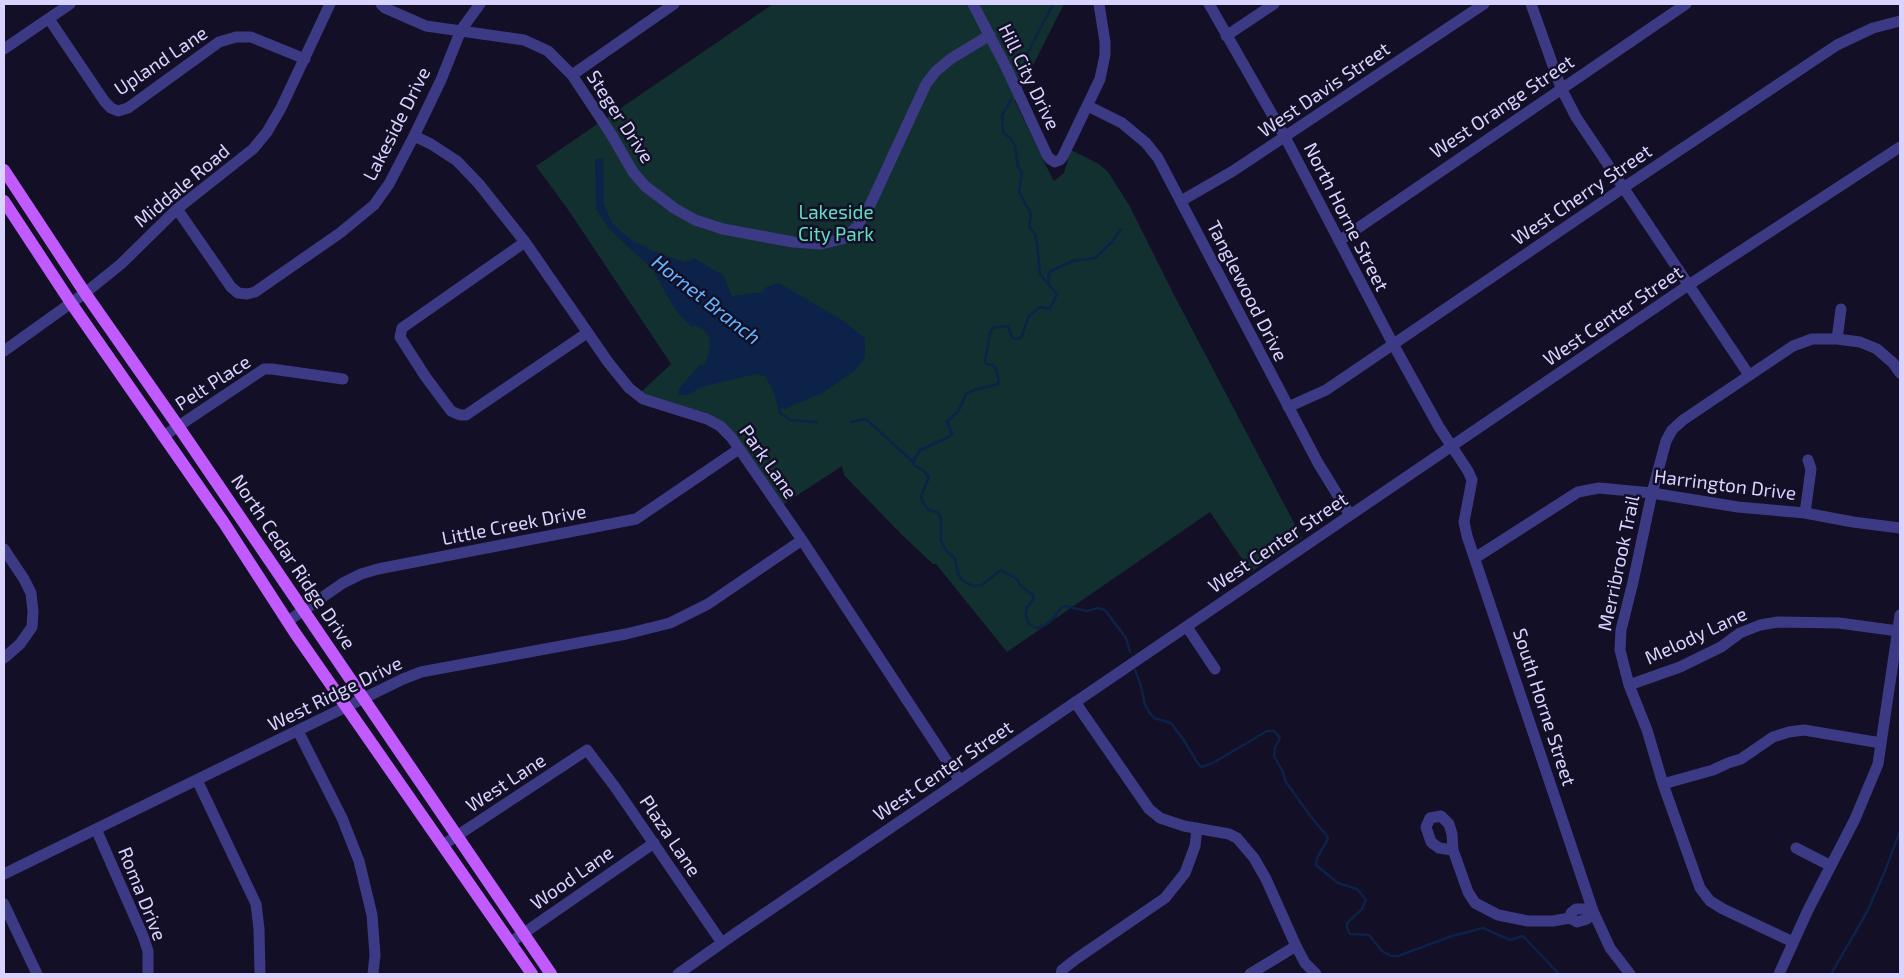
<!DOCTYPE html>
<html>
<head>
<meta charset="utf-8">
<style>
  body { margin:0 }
  #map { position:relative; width:1904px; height:978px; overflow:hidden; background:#130f26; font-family:"Exo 2",sans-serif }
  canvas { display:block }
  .frame { position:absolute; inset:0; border:5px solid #d9d4ff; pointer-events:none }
</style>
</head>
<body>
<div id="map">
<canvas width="1904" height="978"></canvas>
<div class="frame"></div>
</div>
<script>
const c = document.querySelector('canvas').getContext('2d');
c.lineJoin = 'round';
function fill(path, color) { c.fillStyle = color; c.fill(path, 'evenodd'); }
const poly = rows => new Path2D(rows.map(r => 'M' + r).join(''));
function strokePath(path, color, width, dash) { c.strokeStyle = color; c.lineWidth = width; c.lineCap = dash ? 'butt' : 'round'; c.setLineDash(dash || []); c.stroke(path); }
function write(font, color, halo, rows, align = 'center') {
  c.font = font + ' "Exo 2",sans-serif'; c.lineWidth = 5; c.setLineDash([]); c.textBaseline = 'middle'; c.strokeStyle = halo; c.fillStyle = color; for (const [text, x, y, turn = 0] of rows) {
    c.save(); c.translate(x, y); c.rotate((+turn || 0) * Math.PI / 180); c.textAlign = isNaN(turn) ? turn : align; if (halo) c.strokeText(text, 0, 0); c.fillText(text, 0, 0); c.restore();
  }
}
fill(poly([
  [773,4,1064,4,1015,101,1053,180,1054,181,1064,173,1071,150,1099,164,1108,172,1129,205,1173,293,1302,538,1251,572,1210,512,1007,652,936,564,933,564,901,534,844,475,842,466,781,506,717,419,704,412,652,398,641,392,671,364,569,211,536,166]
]), '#12302f');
fill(poly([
  [603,158,604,204,612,223,630,239,653,251,684,262,694,258,723,275,732,296,762,292,766,287,779,283,845,322,865,338,865,357,856,370,824,392,785,409,778,407,773,391,765,376,756,374,701,387,688,395,678,395,680,387,700,365,705,364,710,346,709,337,704,330,697,326,691,327,676,311,653,270,609,229,596,209,595,160]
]), '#0c2248');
strokePath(poly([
  [1022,86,1027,54,1053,4],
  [1048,282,1049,273,1053,270,1073,261,1095,258,1112,242,1121,229],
  [779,406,780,413,790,420,817,422],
  [851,422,866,419,913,462,914,465,924,471,929,477,921,496,923,502,928,510,937,512,941,518,941,540,945,549,955,559,958,574,963,581,973,586,982,585,1001,570,1010,575,1017,579,1021,586,1033,595,1033,600,1027,607,1026,616,1029,624,1036,628,1044,626,1052,620,1060,609,1065,606,1087,611,1098,608,1105,610,1126,638,1130,652],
  [913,462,920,450,949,437,952,433,947,422,959,410,966,394,974,390,998,384,999,381,996,369,993,365,986,364,985,362,990,333,993,328,1008,326,1012,337,1016,339,1021,338,1029,316,1040,307,1050,309,1057,294,1040,274,1037,244,1035,234,1029,226,1031,214,1019,192,1022,172,1018,167,1015,146,1011,139,1003,132,1002,115,1011,100],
  [1135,670,1141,686,1145,705,1150,713,1154,718,1171,723,1185,742,1197,762,1201,767,1213,763,1267,731,1274,731,1280,738,1275,747,1274,756,1282,770,1286,782,1311,817,1327,836,1328,839,1317,858,1316,865,1338,883,1357,889,1366,900,1362,909,1347,923,1347,928,1350,934,1369,935,1382,951,1391,956,1398,956,1452,936,1483,928,1510,940,1523,936,1559,974],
  [1831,974,1867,912,1885,871,1900,831]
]), '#0c2248', 2.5);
strokePath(poly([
  [381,4,385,8,426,26,524,40,548,51,572,75,611,134,633,172,645,186,674,208,695,220,723,229,793,242,821,244,842,239,857,227,871,203,926,84,936,71,952,58,990,35],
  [973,4,1006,67,1047,155,1050,159,1055,162,1060,160,1063,156,1100,79,1105,55,1105,42,1099,4],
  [1209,4,1285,137,1393,344,1439,427,1468,471,1472,480,1464,522,1467,536,1593,911,1610,948,1630,974],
  [1531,4,1561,88,1576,117,1749,375],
  [49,19,105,102,111,108,118,111,128,108,219,42,236,37,251,37,305,59],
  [1226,36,1274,4],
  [4,49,70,4],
  [572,75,674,4],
  [1088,106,1122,123,1146,143,1158,158,1318,463,1350,515],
  [414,136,431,144,457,161,479,184,525,242,608,362,629,388,643,399,707,419,720,426,731,437,802,540,960,781],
  [1181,201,1233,171,1484,4],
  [177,209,231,287,238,293,247,294,255,292,340,233,374,205,389,184,414,136,441,80,461,30,480,4],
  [1339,241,1686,4],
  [525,242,402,328,400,337,425,376,451,411,460,415,466,415,587,333],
  [1837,339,1841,309],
  [4,351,85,293,121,264,177,209,253,149,267,132,281,108,330,4],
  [1288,407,1326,390,1623,188,1837,45,1873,28,1900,21],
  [165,435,264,369,272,369,343,379],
  [1805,513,1811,469,1808,460],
  [4,549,24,579,31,593,33,611,32,627,20,644,4,658],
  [1475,558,1578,492,1599,488,1652,493,1738,507,1805,513,1853,522,1900,528],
  [288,621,343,583,361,574,378,569,636,519,739,449],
  [1187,627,1215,669],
  [1629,685,1680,667,1721,647,1740,633,1760,625,1778,622,1839,623,1898,631],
  [1075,702,1149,809,1160,818,1184,826,1229,834,1237,838,1254,858,1266,879,1296,946,1305,963,1316,974],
  [298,731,342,818,359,861,372,915,375,955,373,974],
  [197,780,256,904,259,929,260,974],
  [1663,784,1713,770,1728,763,1741,759,1773,737,1789,732,1804,730,1881,743],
  [96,829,143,936,148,951,148,974],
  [443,845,587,750,615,787,722,943],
  [1796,848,1831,866],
  [1453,850,1439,848,1431,842,1426,827,1430,818,1441,816,1449,824,1452,834,1453,850,1468,892,1475,903,1498,915,1528,921,1553,921,1570,918,1577,922,1587,919,1589,914,1586,909,1576,909,1571,913,1570,918],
  [4,874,403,679,421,672,626,634,670,623,708,604,802,540],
  [4,904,37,974],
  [511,942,654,843],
  [1793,942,1723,909,1710,901,1700,888,1663,784,1647,730,1629,685,1620,650,1621,630,1633,582,1652,493,1666,441,1672,430,1683,420,1793,346,1812,339,1837,339,1860,342,1877,349,1893,363,1900,373],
  [678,974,736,933,1687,286,1900,147],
  [1061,974,1062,970,1076,959,1165,898,1185,873,1195,846,1197,828],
  [1250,974,1296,946],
  [1779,974,1808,910,1855,819,1878,764,1900,615]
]), '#3d3a85', 11);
strokePath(poly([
  [4,170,85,293,178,426,551,974],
  [4,201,71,303,224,523,295,633,532,974]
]), '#c25bff', 12);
write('19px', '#d9d4ff', '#130f26', [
  ["Upland Lane",161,61,-34],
  ["Hill City Drive",1029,77,64],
  ["West Davis Street",1324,90,-34],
  ["West Orange Street",1502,107,-34],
  ["Steger Drive",620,117,57],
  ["Lakeside Drive",397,124,-63],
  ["Middale Road",182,186,-40],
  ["West Cherry Street",1582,195,-34],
  ["North Horne Street",1346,217,63],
  ["Tanglewood Drive",1247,291,63],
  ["West Center Street",1613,316,-34],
  ["Pelt Place",213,383,-33],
  ["Park Lane",768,462,55],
  ["Harrington Drive",1725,485,7],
  ["Little Creek Drive",514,525,-11],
  ["West Center Street",1278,543,-34],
  ["North Cedar Ridge Drive",293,562,56],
  ["Merribrook Trail",1619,563,-78],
  ["Melody Lane",1696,636,-25],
  ["West Ridge Drive",335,694,-26],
  ["South Horne Street",1544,707,72],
  ["West Center Street",943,771,-34],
  ["West Lane",506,783,-33],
  ["Plaza Lane",670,836,56],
  ["Wood Lane",572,878,-35],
  ["Roma Drive",142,894,68]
]);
write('19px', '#5fe0c0', '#130f26', [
  ["Lakeside",836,213],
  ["City Park",836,235]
]);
write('italic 20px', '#62b6ff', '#130f26', [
  ["Hornet Branch",706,300,38]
]);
</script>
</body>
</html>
